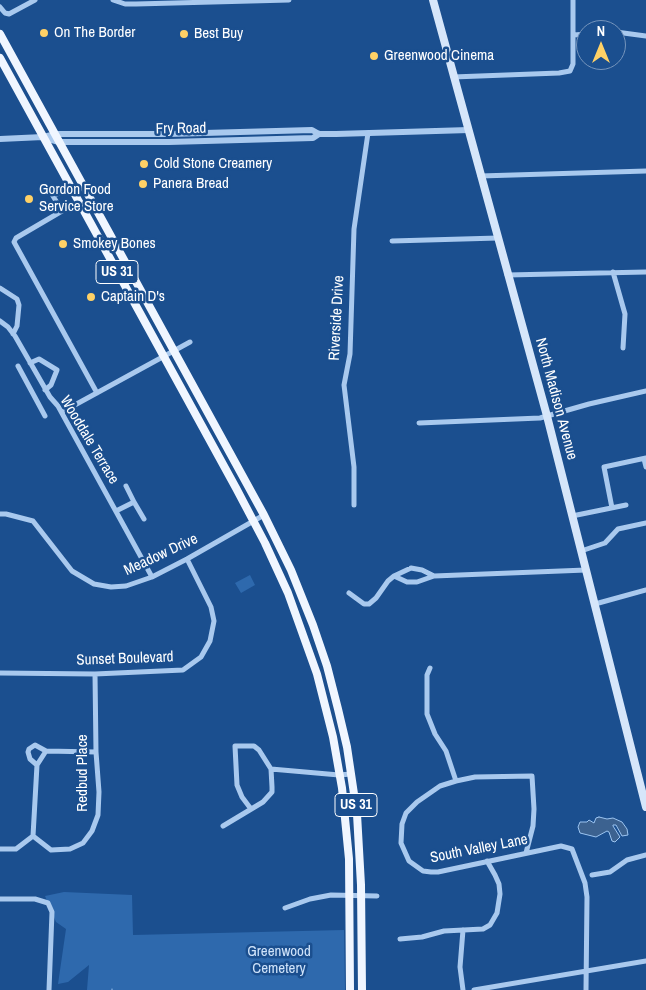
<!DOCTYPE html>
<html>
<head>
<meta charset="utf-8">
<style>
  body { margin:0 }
  #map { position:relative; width:646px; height:990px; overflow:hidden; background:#1b4f8f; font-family:"Archivo Narrow",sans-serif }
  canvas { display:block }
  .north { position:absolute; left:576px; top:20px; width:50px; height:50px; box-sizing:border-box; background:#1b4f8f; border:1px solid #7695bc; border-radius:50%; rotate:0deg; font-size:14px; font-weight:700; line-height:20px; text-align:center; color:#fff }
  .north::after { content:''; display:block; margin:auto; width:18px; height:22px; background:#ffd166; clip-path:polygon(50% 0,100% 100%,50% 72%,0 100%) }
</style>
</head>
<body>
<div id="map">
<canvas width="646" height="990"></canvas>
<div class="north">N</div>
</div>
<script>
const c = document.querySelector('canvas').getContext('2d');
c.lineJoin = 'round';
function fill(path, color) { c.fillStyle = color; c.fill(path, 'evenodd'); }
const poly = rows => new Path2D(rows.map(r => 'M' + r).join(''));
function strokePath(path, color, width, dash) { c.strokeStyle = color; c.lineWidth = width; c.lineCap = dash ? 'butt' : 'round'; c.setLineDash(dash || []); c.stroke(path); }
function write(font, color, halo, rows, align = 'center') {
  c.font = font + ' "Archivo Narrow",sans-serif'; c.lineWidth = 5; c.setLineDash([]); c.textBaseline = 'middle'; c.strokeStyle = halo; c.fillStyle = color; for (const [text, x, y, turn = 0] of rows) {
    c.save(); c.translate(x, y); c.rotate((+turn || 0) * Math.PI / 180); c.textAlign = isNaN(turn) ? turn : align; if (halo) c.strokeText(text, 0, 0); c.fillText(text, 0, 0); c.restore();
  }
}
fill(poly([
  [250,575,255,585,241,593,235,583],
  [64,892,132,895,133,935,344,930,345,990,87,990,89,965,68,982,58,984,66,929,56,922,45,896]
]), '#2e69ad');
const water = poly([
  [599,817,607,819,613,818,622,822,627,829,628,835,622,836,616,825,613,825,613,826,620,837,615,842,612,841,609,832,607,831,596,837,580,833,578,827,580,822,587,822,589,820,594,823,596,818,599,817]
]);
fill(water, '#3c6290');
strokePath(water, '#9cc4f0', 1);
strokePath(poly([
  [112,989,112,990]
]), '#9cc4f0', 1);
strokePath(poly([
  [113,0,125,4,136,4,289,0],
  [0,7,5,13,9,14,35,0],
  [616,32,646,36],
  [574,35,586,34],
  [453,77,559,73,570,71,573,64,573,0],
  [480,176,646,171],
  [71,187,53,196,62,211,16,238,14,242,97,393],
  [392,241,498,238],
  [613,272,625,314,623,348],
  [507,275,646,272],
  [0,288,17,299,19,305,17,326,13,334],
  [0,321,8,327,15,336,50,397,58,406,152,577],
  [30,363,39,359,57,370,51,385,45,390],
  [18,366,45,416],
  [62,412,190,342],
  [419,423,540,418,589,404,646,391],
  [644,459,646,467],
  [126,486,134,502],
  [354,505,354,467,344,385,350,354,354,229,368,133],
  [612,508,604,467,646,458],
  [116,511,134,502,144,519],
  [0,514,6,514,33,521,72,571,94,584,111,587,126,586,152,577,187,559,264,515],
  [572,516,626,505],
  [581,551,605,543,618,529,646,523],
  [411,568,422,570,434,576,417,582,407,582,394,576,411,568],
  [434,576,586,570],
  [349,593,364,604,369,604,376,598,388,581,394,576],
  [595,604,646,590],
  [430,668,427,675,427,714,435,734,446,751,456,781],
  [0,673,95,674,183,670,201,657,210,641,214,621,211,607,187,559],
  [37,765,30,759,28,752,29,749,35,745,46,751],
  [271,769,339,775,351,774],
  [223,826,263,802,272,792,272,787,271,769,259,750,254,746,235,746,237,785,242,797,251,809],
  [33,836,51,850,70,849,83,843,92,831,98,815,99,792,96,752,95,674],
  [0,849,16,849,33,836,37,765,46,751,96,752],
  [526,853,533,826,534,809,532,776,475,777,456,781,440,786,417,802,406,813,402,824,401,843,409,861,423,871,431,872,438,872,561,846,572,849,585,883,587,897,586,990],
  [592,875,610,872,627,860,646,855],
  [0,899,35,899,48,903,52,912,49,990],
  [285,908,310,899,331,895,377,896],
  [463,930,460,967,463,990],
  [400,939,422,937,444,931,483,929,490,925,497,913,500,894,499,884,495,875,487,861],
  [474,990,646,961]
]), '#a9c9ee', 5);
strokePath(poly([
  [45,138,59,142,169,142,313,138,319,134],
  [0,139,43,137,56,134,168,134,312,130,319,134,336,134,469,130]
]), '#a9c9ee', 6);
strokePath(poly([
  [433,0,547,416,646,807]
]), '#d6e6fa', 8);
strokePath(poly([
  [0,34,264,515,291,570,313,625,327,666,338,709,347,747,357,814,361,885,362,990],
  [0,58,236,488,265,543,288,593,317,674,333,737,342,788,349,859,350,990]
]), '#f0f6ff', 8);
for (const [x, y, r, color] of [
  [44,33,5,"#ffd166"],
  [184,34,5,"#ffd166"],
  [374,56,5,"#ffd166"],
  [144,164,5,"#ffd166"],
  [143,184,5,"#ffd166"],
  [29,199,5,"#ffd166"],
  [63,244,5,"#ffd166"],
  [91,297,5,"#ffd166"]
]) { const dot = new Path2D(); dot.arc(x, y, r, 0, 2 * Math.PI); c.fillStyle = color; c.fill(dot); strokePath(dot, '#1b4f8f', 2); }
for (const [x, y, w] of [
  [117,272,42],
  [356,805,42]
]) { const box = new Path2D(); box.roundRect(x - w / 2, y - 11.5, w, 23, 4); c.fillStyle = '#1b4f8f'; c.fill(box); strokePath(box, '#fff', 1); }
write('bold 14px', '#fff', null, [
  ["US 31",117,272],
  ["US 31",356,805]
]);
write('15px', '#fff', '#1b4f8f', [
  ["On The Border",54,33],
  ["Best Buy",194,34],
  ["Greenwood Cinema",384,56],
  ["Cold Stone Creamery",154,164],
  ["Panera Bread",153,184],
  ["Gordon Food",39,190],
  ["Service Store",39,207],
  ["Smokey Bones",73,244],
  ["Captain D's",101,297]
], 'left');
write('15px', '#fff', '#1b4f8f', [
  ["Fry Road",181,129,-1],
  ["Riverside Drive",337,318,-87],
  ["North Madison Avenue",556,399,75],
  ["Wooddale Terrace",89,440,59],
  ["Meadow Drive",161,555,-25],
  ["Sunset Boulevard",125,659,-2],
  ["Redbud Place",83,773,-90],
  ["South Valley Lane",479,849,-11]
]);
write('15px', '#cfe3fa', '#1b4f8f', [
  ["Greenwood",279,952],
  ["Cemetery",279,969]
]);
</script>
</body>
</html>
